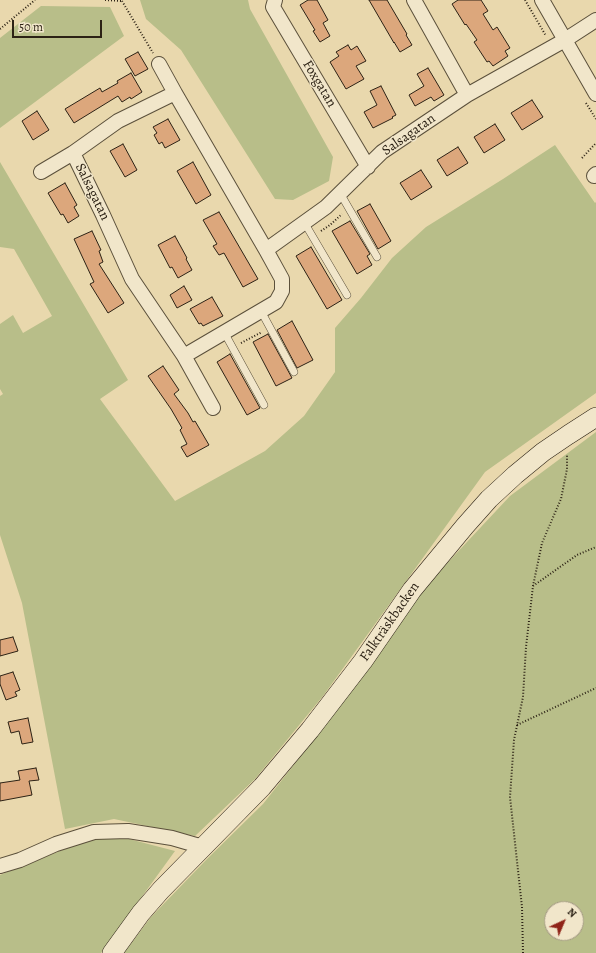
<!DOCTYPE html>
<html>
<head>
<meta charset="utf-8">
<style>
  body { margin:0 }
  #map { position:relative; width:596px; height:953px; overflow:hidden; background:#e9d8ad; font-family:Alegreya,serif }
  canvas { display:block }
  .north { position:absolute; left:544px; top:901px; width:40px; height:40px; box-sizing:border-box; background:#f1e6ca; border:1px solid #a29882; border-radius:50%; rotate:44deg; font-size:11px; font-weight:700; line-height:16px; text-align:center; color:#2c2215 }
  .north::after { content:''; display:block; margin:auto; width:14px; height:18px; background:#8f2418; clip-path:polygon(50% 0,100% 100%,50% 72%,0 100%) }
  .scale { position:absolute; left:12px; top:20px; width:90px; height:18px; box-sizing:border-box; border:2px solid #2c2215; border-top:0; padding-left:5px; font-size:12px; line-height:14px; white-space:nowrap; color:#2c2215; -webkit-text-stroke:3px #f1e6ca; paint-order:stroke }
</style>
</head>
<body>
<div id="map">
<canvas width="596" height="953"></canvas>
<div class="north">N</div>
<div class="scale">50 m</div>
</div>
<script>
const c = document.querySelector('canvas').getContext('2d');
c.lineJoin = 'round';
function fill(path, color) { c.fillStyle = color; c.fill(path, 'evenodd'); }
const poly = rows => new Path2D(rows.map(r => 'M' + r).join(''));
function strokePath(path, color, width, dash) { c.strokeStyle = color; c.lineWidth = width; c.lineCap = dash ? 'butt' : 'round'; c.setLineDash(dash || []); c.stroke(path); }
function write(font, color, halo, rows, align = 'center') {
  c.font = font + ' Alegreya,serif'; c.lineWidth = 3; c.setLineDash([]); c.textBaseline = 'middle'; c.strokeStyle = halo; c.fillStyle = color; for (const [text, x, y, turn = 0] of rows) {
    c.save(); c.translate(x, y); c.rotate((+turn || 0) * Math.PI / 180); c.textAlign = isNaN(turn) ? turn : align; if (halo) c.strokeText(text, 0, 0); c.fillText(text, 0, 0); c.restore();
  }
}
fill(poly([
  [140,0,248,0,250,9,333,157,329,181,293,200,275,199,181,50,146,19],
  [41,6,110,7,124,36,0,128,0,38],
  [555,145,595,203,596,202,596,393,485,472,323,696,255,779,195,836,114,819,65,829,22,603,0,535,0,396,3,394,0,389,0,324,13,315,23,333,52,316,14,249,0,247,0,162,128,380,100,399,175,501,265,451,304,416,335,372,335,328,361,298,392,258,426,227,503,179],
  [596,432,596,953,124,953,151,917,208,858,263,804,341,705,423,589,510,496],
  [552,909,576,909,576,933,552,933],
  [90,839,129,839,175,851,101,953,0,953,0,875]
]), '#b8be89');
const building = poly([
  [308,0,317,0,328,20,323,23,330,36,320,42,313,31,315,30,300,5,308,0],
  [369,0,387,0,407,34,406,35,412,45,400,52,394,42,394,43,369,0],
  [458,0,481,0,488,11,483,14,493,30,497,27,510,48,505,51,508,56,493,66,489,61,487,62,474,42,477,40,466,24,465,25,452,4,458,0],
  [348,45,351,50,357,46,366,61,356,66,364,79,346,89,330,62,339,56,336,52,348,45],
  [138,52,148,69,135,76,125,59,138,52],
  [428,68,444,95,434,101,431,97,415,106,409,95,424,86,417,74,428,68],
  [131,73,142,92,131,99,130,97,122,102,118,96,74,123,65,109,100,88,102,92,118,83,117,81,131,73],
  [381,86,396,115,392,117,393,118,373,128,364,112,377,105,370,91,381,86],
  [532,100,543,117,522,130,511,113,532,100],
  [37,111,49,130,33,140,22,121,37,111],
  [168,119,180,140,165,148,162,142,159,144,154,135,157,133,153,127,168,119],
  [495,124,505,140,484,153,474,137,495,124],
  [123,144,137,170,125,177,110,151,123,144],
  [458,147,468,163,447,176,437,160,458,147],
  [193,162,211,195,196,204,177,171,193,162],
  [421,170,432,187,411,200,400,183,421,170],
  [65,183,77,205,74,207,79,216,68,223,63,214,61,215,48,193,65,183],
  [370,204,391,241,378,249,357,211,370,204],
  [219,212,258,279,243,287,224,253,219,255,213,246,217,244,203,220,219,212],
  [350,221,370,254,367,256,372,265,357,274,332,231,350,221],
  [92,231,101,250,99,251,103,262,99,264,124,303,108,313,90,284,94,282,74,239,92,231],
  [175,236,187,258,186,259,192,270,178,278,172,267,170,268,158,245,175,236],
  [311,247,342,300,327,309,296,256,311,247],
  [184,286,192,300,177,308,170,295,184,286],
  [212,297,223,316,203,326,201,323,199,324,190,309,212,297],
  [292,321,313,360,297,368,277,330,292,321],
  [268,334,292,378,276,386,253,342,268,334],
  [230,354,260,408,247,415,217,362,230,354],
  [163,366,179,390,174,394,188,413,193,422,195,421,209,445,187,457,181,447,187,444,180,430,182,428,171,409,148,376,163,366],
  [13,637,18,651,0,656,0,640,13,637],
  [13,672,20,690,15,692,17,696,6,700,0,684,0,676,13,672],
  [28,718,33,742,22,744,19,731,11,733,8,722,28,718],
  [36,768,39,780,29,781,32,795,0,801,0,783,20,780,18,771,36,768]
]);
fill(building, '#dca77c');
strokePath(building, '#2c2215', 1);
const lane = poly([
  [340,193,377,257],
  [304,222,347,295],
  [261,311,294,372],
  [224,332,264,405]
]);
const street = poly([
  [275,0,273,7,368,167],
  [414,0,467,95],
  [542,0,596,94],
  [159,64,175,93],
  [175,93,266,250,282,279,282,291,276,302,184,356,132,279,103,215,73,153,118,121,175,93],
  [41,172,73,153],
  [594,176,596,174],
  [266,250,326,207,382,152,467,95,565,40,596,20],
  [184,356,213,408],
  [0,866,20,860,56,844,94,832,128,831,172,838,203,847]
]);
const secondary = poly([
  [112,953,141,913,161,890,262,787,310,730,363,661,412,590,465,526,489,499,515,475,543,452,568,435,596,417]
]);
strokePath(lane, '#5b503b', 8);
strokePath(street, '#5b503b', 16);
strokePath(secondary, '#2c2215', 20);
strokePath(poly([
  [105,0,122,1],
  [525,0,546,36],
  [122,1,153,53],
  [0,29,35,0],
  [586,103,596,119],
  [582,158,596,143],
  [321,231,330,225,342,214],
  [241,343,262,332],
  [533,586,577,555,596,547],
  [517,725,596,688],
  [523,953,522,907,510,797,514,740,523,697,526,647,533,586,542,543,561,499,567,469,567,454]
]), '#2c2215', 2, [1, 2]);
strokePath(lane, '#f1e6ca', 7);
strokePath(street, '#f1e6ca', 14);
strokePath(secondary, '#f1e6ca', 19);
write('14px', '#2c2215', '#f1e6ca', [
  ["Foxgatan",319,84,59],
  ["Salsagatan",409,135,-35],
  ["Salsagatan",92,192,64],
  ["Falkträskbacken",390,622,-55]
]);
</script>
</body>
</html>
